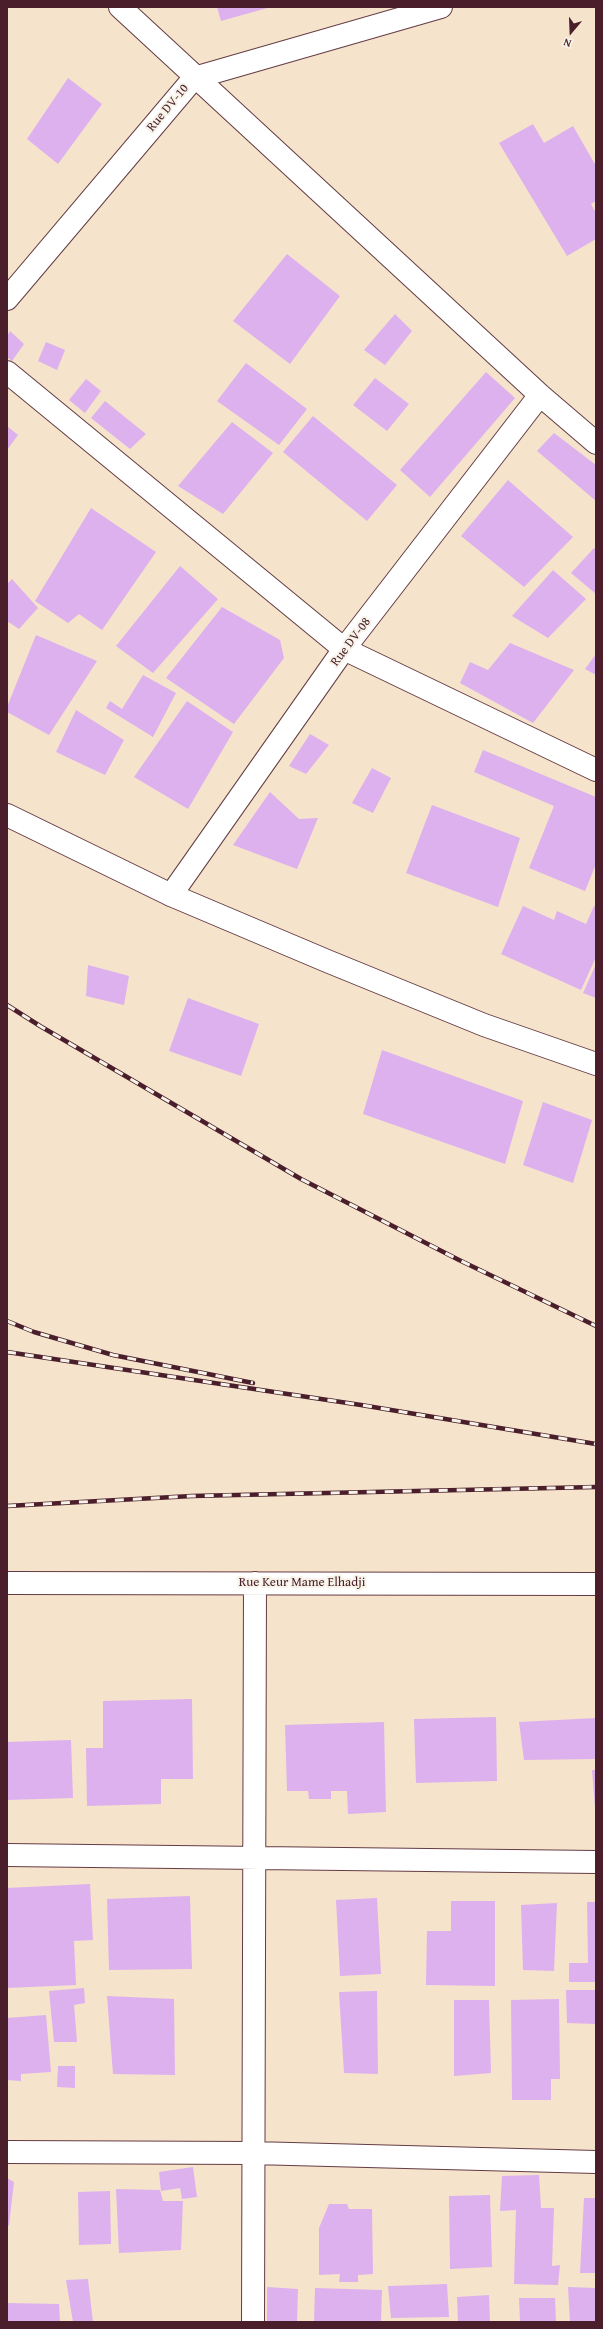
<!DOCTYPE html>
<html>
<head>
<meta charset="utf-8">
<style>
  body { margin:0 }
  #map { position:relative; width:603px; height:2329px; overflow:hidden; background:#f5e3cc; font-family:"Gentium Book Plus",serif }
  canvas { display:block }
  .frame { position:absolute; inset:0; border:8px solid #4a1f2b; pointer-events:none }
  .north { position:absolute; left:551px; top:12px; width:40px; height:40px; -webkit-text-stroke:3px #f7f3e8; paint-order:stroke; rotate:199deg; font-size:11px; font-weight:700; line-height:16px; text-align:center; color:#4a1f2b }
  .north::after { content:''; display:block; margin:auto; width:14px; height:18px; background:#4a1f2b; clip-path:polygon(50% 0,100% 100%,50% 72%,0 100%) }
</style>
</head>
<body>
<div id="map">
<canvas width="603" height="2329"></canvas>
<div class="frame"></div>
<div class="north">N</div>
</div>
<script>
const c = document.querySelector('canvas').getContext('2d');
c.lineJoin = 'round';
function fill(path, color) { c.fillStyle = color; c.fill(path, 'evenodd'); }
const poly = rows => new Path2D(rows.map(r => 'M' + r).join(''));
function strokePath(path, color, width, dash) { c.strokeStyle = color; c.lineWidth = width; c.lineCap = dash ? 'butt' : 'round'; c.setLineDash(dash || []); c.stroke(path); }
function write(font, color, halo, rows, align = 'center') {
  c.font = font + ' "Gentium Book Plus",serif'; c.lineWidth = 4; c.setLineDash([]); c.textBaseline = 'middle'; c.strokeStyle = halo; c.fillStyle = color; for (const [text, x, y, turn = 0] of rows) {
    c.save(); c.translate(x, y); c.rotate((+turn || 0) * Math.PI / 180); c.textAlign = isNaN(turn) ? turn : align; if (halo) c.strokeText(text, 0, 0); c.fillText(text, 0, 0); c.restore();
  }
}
fill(poly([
  [217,7,271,7,221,21],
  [68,78,102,104,58,164,27,139],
  [533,124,544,143,573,126,596,166,596,201,591,204,596,213,596,239,567,256,499,143],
  [287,254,340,296,290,364,233,321],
  [395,314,412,331,385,365,364,350],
  [10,331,24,344,12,361,7,357,7,336],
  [46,342,65,350,57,370,38,361],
  [246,363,307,409,279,445,217,401],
  [486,372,515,398,430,497,400,470],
  [375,378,409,404,387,431,353,405],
  [86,379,101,391,85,413,69,400],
  [105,401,146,434,130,449,91,418],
  [313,416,397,485,367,521,283,452],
  [232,422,273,453,223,514,178,486],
  [7,426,18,435,7,450],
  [554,433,596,465,596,501,537,451],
  [508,480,573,537,524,587,461,536],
  [91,508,156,552,102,630,79,614,68,623,35,601],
  [594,548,596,549,596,594,571,573],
  [180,566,218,599,153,673,116,646],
  [553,570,586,599,548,638,512,616],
  [12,579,38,608,19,629,7,621,7,584],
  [222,607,280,640,284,658,234,724,166,678],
  [36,635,97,661,49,735,7,712,7,707],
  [510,643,574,670,533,723,460,683,470,662,488,670],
  [596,654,596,675,585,669],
  [143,675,176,693,153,737,106,708,110,701,122,709],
  [187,701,233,732,188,809,134,777],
  [76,710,124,740,105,775,56,752],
  [310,734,329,745,306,774,289,766],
  [483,750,596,797,596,864,585,891,529,868,554,806,474,772],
  [372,768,391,778,373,813,352,803],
  [270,792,299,819,318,818,297,869,233,845],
  [432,805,520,838,498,907,406,873],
  [523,906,554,920,557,911,586,924,594,906,596,906,596,957,581,990,501,954],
  [596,964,596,998,583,993],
  [88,965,129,976,124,1005,86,996],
  [188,998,259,1024,241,1076,169,1051],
  [382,1050,523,1101,505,1164,363,1114],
  [543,1102,592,1120,573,1183,523,1165],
  [192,1699,193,1779,161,1779,161,1804,87,1806,86,1748,103,1748,103,1701],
  [496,1717,497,1781,416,1783,414,1719],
  [596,1718,596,1759,524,1760,519,1722],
  [384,1722,386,1812,348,1814,347,1791,331,1791,331,1799,309,1799,308,1791,287,1791,285,1725],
  [71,1740,73,1798,7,1800,7,1742],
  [592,1770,596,1770,596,1808,595,1808],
  [90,1884,93,1940,74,1941,76,1985,7,1988,7,1888],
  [190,1896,192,1969,109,1970,107,1899],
  [377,1898,381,1974,340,1976,336,1900],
  [451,1901,495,1901,495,1986,426,1985,427,1931,451,1931],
  [587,1902,596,1902,596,1982,569,1982,569,1963,588,1963],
  [557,1903,554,1971,523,1970,521,1905],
  [84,1988,85,2003,74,2005,77,2042,54,2042,49,1991],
  [566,1990,596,1990,596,2024,567,2023],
  [377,1991,378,2074,344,2073,339,1992],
  [107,1996,174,1999,175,2075,113,2074],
  [559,1999,560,2079,551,2079,551,2100,512,2100,511,2000],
  [454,2000,489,2000,491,2073,454,2076],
  [46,2015,51,2072,21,2074,21,2081,7,2080,7,2018],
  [58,2066,75,2066,75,2088,57,2087],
  [193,2167,197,2197,182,2199,180,2188,161,2191,159,2172],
  [539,2175,541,2208,554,2208,552,2266,560,2265,558,2285,514,2284,516,2210,500,2211,502,2176],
  [7,2178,14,2182,9,2225,7,2227],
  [116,2189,160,2190,163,2201,183,2201,181,2250,119,2253],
  [110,2191,111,2244,79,2245,78,2192],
  [490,2195,492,2267,450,2269,449,2196],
  [584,2198,596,2198,596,2273,580,2273],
  [329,2204,347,2204,349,2209,372,2209,373,2274,358,2275,358,2282,339,2282,340,2274,319,2275,319,2228],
  [88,2279,93,2322,73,2322,66,2280],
  [447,2284,449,2317,391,2318,388,2286],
  [267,2287,298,2289,297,2322,267,2322],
  [568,2287,596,2288,596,2322,570,2322],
  [315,2288,382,2290,381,2322,314,2322],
  [489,2295,490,2322,458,2322,457,2297],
  [519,2298,555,2298,556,2322,520,2322],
  [7,2303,59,2304,60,2322,7,2322]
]), '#ddb1ee');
const minor = poly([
  [120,7,540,395,596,443],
  [7,299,194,78,441,7],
  [7,372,344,649,596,770],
  [171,895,344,649,540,395],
  [7,1583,596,1584],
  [7,1855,596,1862],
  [7,2152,253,2153,596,2162],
  [253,2322,255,1583]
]);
const tertiary = poly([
  [7,815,171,895,327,961,484,1025,596,1064]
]);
strokePath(minor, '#643c43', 24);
strokePath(tertiary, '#643c43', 24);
strokePath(minor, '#fff', 22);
strokePath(tertiary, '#fff', 22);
const rail = poly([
  [7,1005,40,1026,301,1179,459,1260,596,1326],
  [7,1321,34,1332,113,1355,253,1383],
  [7,1352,361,1405,596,1444],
  [7,1506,192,1496,596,1487]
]);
strokePath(rail, '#4a1f2b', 4.5);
strokePath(rail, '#f7f3e8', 3, [9]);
write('13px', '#4a1f2b', '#f7f3e8', [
  ["Rue DV-10",168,108,-50],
  ["Rue DV-08",351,642,-53],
  ["Rue Keur Mame Elhadji",302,1583]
]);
</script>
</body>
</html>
